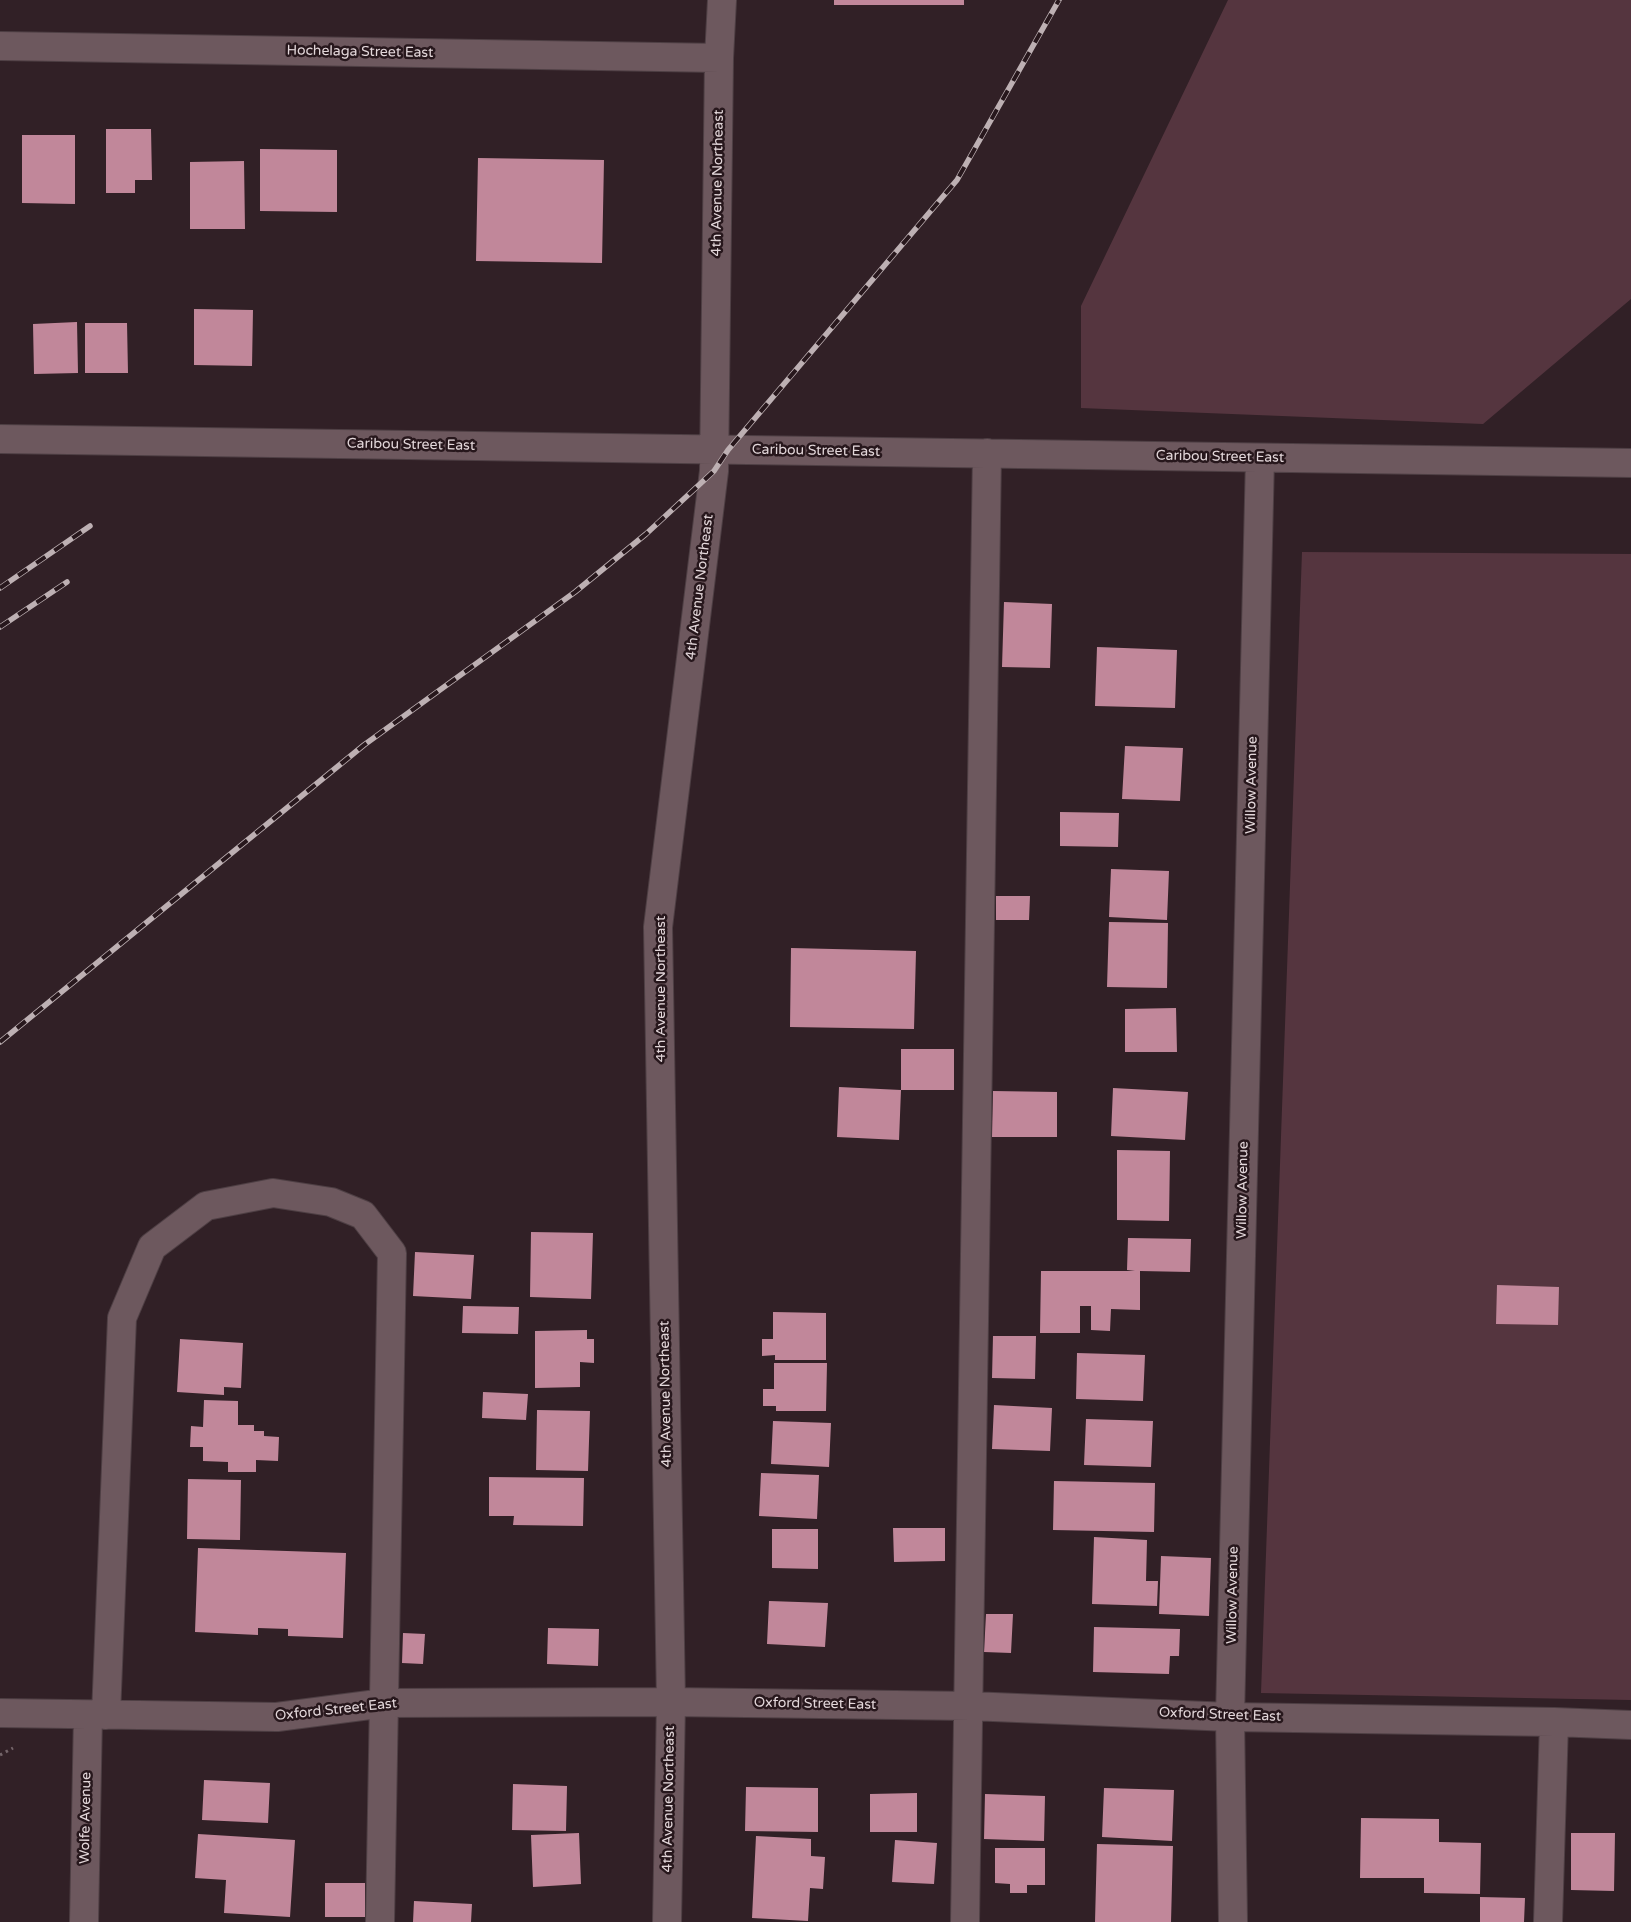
<!DOCTYPE html>
<html>
<head>
<meta charset="utf-8">
<style>
  body { margin:0 }
  canvas { display:block; background:#312026 }
</style>
</head>
<body>
<canvas width="1631" height="1922"></canvas>
<script>
const c = document.querySelector('canvas').getContext('2d');
c.lineJoin = 'round';
function fill(path, color) { c.fillStyle = color; c.fill(path, 'evenodd'); }
const poly = rows => new Path2D(rows.map(r => 'M' + r).join(''));
function strokePath(path, color, width, dash) { c.strokeStyle = color; c.lineWidth = width; c.lineCap = dash ? 'butt' : 'round'; c.setLineDash(dash || []); c.stroke(path); }
function write(font, color, halo, rows, align = 'center') {
  c.font = font + ' "Varela Round",sans-serif'; c.lineWidth = 5; c.setLineDash([]); c.textBaseline = 'middle'; c.strokeStyle = halo; c.fillStyle = color; for (const [text, x, y, turn = 0] of rows) {
    c.save(); c.translate(x, y); c.rotate((+turn || 0) * Math.PI / 180); c.textAlign = isNaN(turn) ? turn : align; if (halo) c.strokeText(text, 0, 0); c.fillText(text, 0, 0); c.restore();
  }
}
fill(poly([
  [1228,0,1631,0,1631,299,1483,424,1081,408,1081,306],
  [1302,552,1631,554,1631,1700,1261,1693]
]), '#55353f');
fill(poly([
  [834,0,964,0,964,5,834,5],
  [106,129,151,129,152,180,135,180,135,193,106,193],
  [22,135,75,135,75,204,22,203],
  [260,149,337,150,337,212,260,211],
  [478,158,604,160,602,263,476,261],
  [244,161,245,229,190,229,190,162],
  [194,309,253,310,252,366,194,365],
  [77,322,78,373,34,374,33,324],
  [85,323,127,323,128,373,85,373],
  [1004,602,1052,604,1050,668,1002,667],
  [1097,647,1177,650,1175,708,1095,706],
  [1125,746,1183,748,1180,801,1122,799],
  [1060,812,1119,813,1118,847,1060,846],
  [1111,869,1169,871,1167,920,1109,917],
  [996,896,1030,896,1029,920,996,920],
  [1109,922,1168,923,1167,988,1107,987],
  [791,948,916,951,914,1029,790,1027],
  [1176,1008,1177,1052,1125,1052,1125,1009],
  [901,1049,954,1049,954,1090,901,1090,899,1140,837,1137,839,1087,901,1090],
  [1113,1088,1188,1092,1185,1140,1111,1136],
  [993,1091,1057,1092,1057,1137,992,1137],
  [1117,1150,1170,1151,1169,1221,1117,1220],
  [531,1232,593,1233,591,1299,530,1297],
  [1128,1238,1191,1239,1190,1272,1140,1271,1140,1310,1111,1309,1110,1331,1091,1330,1091,1306,1080,1306,1080,1333,1040,1333,1041,1271,1135,1271,1127,1270],
  [415,1252,474,1255,471,1299,413,1296],
  [1497,1285,1559,1287,1558,1325,1496,1324],
  [463,1306,519,1307,518,1334,462,1333],
  [773,1312,826,1313,826,1360,775,1360,775,1355,762,1356,762,1339,773,1339],
  [587,1330,587,1339,594,1339,594,1363,580,1362,580,1387,535,1388,535,1331],
  [993,1336,1036,1336,1035,1379,992,1378],
  [180,1339,243,1343,241,1388,224,1387,224,1395,177,1392],
  [1077,1353,1145,1355,1143,1401,1076,1399],
  [774,1363,827,1363,826,1411,776,1411,776,1406,763,1406,763,1389,774,1389],
  [483,1392,528,1394,526,1420,482,1418],
  [204,1400,238,1401,238,1425,254,1425,254,1431,264,1431,264,1436,279,1437,278,1461,256,1460,256,1472,228,1472,228,1462,203,1461,203,1447,190,1447,191,1426,203,1427],
  [994,1405,1052,1408,1050,1451,992,1449],
  [537,1410,590,1411,588,1471,536,1470],
  [1086,1419,1153,1421,1151,1467,1084,1465],
  [773,1421,831,1423,829,1467,771,1464],
  [761,1473,819,1475,817,1519,759,1516],
  [489,1477,584,1478,583,1526,513,1525,514,1516,489,1516],
  [188,1479,241,1480,240,1540,187,1539],
  [1054,1481,1155,1483,1154,1532,1053,1530],
  [893,1528,945,1528,945,1561,894,1562],
  [772,1529,818,1529,818,1569,772,1568],
  [1094,1537,1147,1540,1146,1581,1158,1581,1157,1606,1092,1604],
  [198,1548,346,1553,343,1638,288,1636,288,1629,258,1628,258,1635,195,1632],
  [1161,1556,1211,1558,1209,1616,1159,1614],
  [769,1601,828,1603,825,1647,767,1644],
  [986,1614,1013,1614,1011,1653,984,1652],
  [1094,1627,1180,1629,1179,1656,1170,1656,1169,1674,1093,1672],
  [548,1628,599,1629,598,1666,547,1664],
  [403,1633,425,1634,423,1664,402,1663],
  [204,1780,270,1783,268,1823,202,1820],
  [513,1784,567,1786,566,1831,512,1830],
  [746,1787,818,1788,818,1832,745,1831],
  [1104,1788,1174,1790,1172,1841,1102,1837],
  [917,1793,917,1832,870,1832,870,1794],
  [985,1794,1045,1796,1044,1841,984,1839],
  [1361,1818,1439,1819,1439,1842,1481,1843,1480,1894,1424,1893,1424,1878,1360,1878],
  [579,1833,581,1884,533,1887,531,1835],
  [1571,1833,1615,1833,1614,1891,1571,1890],
  [198,1834,295,1840,290,1917,224,1913,226,1880,195,1878],
  [756,1836,811,1839,811,1856,825,1857,823,1889,810,1888,808,1921,752,1918],
  [895,1840,937,1843,934,1884,892,1882],
  [1097,1844,1173,1846,1171,1922,1095,1922],
  [995,1848,1045,1848,1045,1885,1027,1885,1027,1893,1010,1893,1010,1884,995,1883],
  [325,1883,365,1883,365,1917,325,1917],
  [1480,1897,1525,1898,1524,1922,1480,1922],
  [414,1901,472,1904,471,1922,413,1922]
]), '#c1879a');
const minor = poly([
  [0,46,719,58],
  [0,439,1631,463],
  [0,1713,277,1717,385,1703,671,1702,970,1706,1230,1717,1554,1722,1631,1725],
  [106,1715,122,1318,152,1247,206,1206,273,1193,331,1202,363,1215,392,1253,380,1922],
  [84,1922,88,1715],
  [667,1922,671,1702,658,927,714,471,719,58,722,0],
  [965,1922,987,453],
  [1233,1922,1230,1717,1260,458],
  [1548,1922,1554,1722]
]);
strokePath(minor, '#4e3f44', 30);
strokePath(poly([
  [0,1755,13,1748]
]), '#74656a', 3, [2.5, 4]);
strokePath(minor, '#6d585e', 28);
const rail = poly([
  [0,588,90,526],
  [0,627,67,582],
  [0,1042,364,745,575,592,646,534,714,471,728,450,957,180,1059,0]
]);
strokePath(rail, '#bdb0b3', 5.5);
strokePath(rail, '#27171c', 4, [11]);
write('14px', '#e3d7da', '#27171c', [
  ["Hochelaga Street East",360,52,1],
  ["4th Avenue Northeast",718,183,-89],
  ["Caribou Street East",411,445,1],
  ["Caribou Street East",816,451,1],
  ["Caribou Street East",1220,457,1],
  ["4th Avenue Northeast",700,587,-83],
  ["Willow Avenue",1252,785,-89],
  ["4th Avenue Northeast",661,989,-90],
  ["Willow Avenue",1243,1190,-89],
  ["4th Avenue Northeast",666,1394,-91],
  ["Willow Avenue",1233,1595,-89],
  ["Oxford Street East",815,1704,1],
  ["Oxford Street East",336,1710,-6],
  ["Oxford Street East",1220,1715,2],
  ["4th Avenue Northeast",669,1799,-89],
  ["Wolfe Avenue",86,1818,-89]
]);
</script>
</body>
</html>
